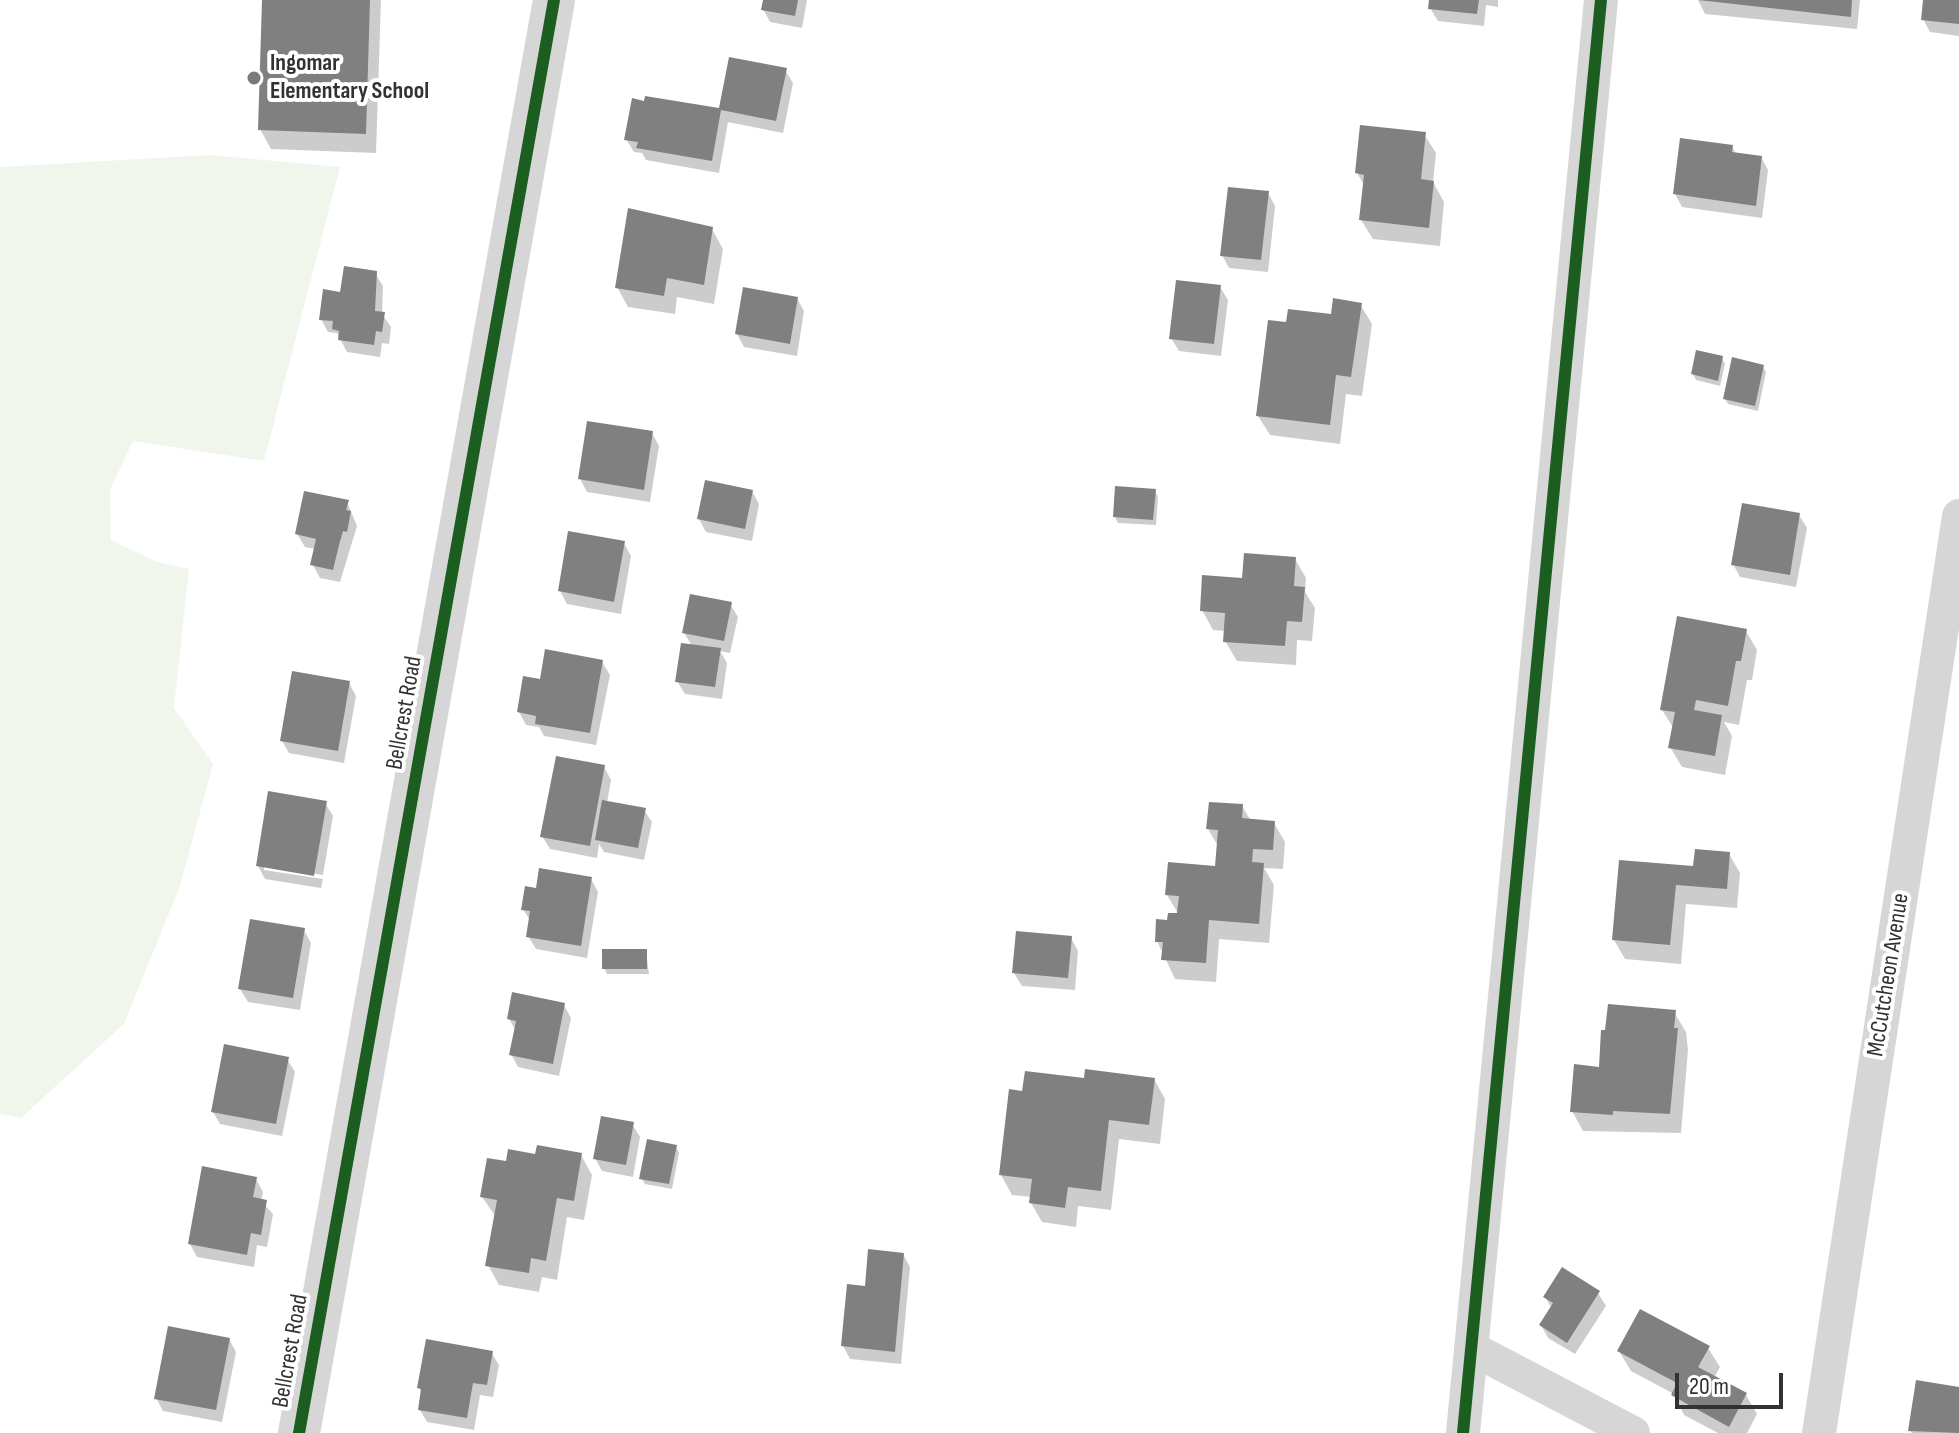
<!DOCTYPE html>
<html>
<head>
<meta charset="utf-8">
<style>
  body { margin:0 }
  #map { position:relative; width:1959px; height:1433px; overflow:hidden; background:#fff; font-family:"Sofia Sans Condensed",sans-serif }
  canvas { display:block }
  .scale { position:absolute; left:1675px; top:1373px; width:108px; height:36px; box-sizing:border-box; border:4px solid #323232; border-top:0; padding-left:10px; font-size:24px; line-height:28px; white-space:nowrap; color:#323232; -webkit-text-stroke:6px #fff; paint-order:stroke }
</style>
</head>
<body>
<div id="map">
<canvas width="1959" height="1433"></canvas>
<div class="scale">20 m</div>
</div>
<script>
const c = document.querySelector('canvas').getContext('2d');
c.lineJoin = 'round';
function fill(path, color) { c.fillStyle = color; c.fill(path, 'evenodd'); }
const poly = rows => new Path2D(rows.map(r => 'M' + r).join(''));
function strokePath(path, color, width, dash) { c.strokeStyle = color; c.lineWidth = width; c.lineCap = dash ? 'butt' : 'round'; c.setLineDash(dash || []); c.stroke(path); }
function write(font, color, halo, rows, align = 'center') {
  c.font = font + ' "Sofia Sans Condensed",sans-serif'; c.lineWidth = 8; c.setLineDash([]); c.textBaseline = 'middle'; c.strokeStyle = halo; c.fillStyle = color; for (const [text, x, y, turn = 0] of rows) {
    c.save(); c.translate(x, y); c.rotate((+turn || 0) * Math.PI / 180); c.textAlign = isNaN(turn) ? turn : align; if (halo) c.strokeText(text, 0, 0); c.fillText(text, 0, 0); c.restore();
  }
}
fill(poly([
  [210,155,340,167,264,461,133,441,110,490,111,540,157,562,189,569,174,708,213,764,180,886,124,1024,21,1118,0,1114,0,167]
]), '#f1f6ed');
fill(poly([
  [264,0,381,0,376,153,271,149,260,129],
  [765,0,807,0,802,28,770,22,763,9],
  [1431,0,1498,0,1498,7,1486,5,1484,26,1438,21,1430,8],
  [1698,0,1860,0,1857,29,1705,14],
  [1925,0,1959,0,1959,36,1930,32,1923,19],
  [730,59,785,70,793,83,783,133,728,122,719,173,646,160,642,153,634,152,626,139,720,111],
  [1424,134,1436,153,1433,182,1444,202,1440,246,1373,239,1361,220,1365,187,1357,173],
  [1732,146,1736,154,1761,157,1768,170,1762,218,1682,207,1675,194],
  [1268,193,1275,206,1268,272,1229,268,1222,255],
  [712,229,723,249,714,304,677,297,675,314,628,307,617,287],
  [375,273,383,286,382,314,391,327,389,344,382,343,380,357,347,352,337,333,328,332,321,319,341,294],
  [1220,287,1228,300,1221,356,1179,351,1171,338],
  [797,298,804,311,797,356,744,347,737,334],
  [1360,304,1372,324,1362,396,1346,394,1340,444,1270,435,1258,416,1288,324,1332,317],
  [1722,358,1725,364,1720,386,1696,380,1693,374],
  [1763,367,1766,372,1758,411,1728,404,1725,399],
  [652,433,659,446,650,502,587,492,580,479],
  [752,491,759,504,752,541,706,532,699,519],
  [1155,491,1158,497,1156,525,1118,523,1115,517],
  [347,502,357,526,340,582,320,578,313,565,316,549,305,547,297,534],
  [1799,515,1807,528,1796,587,1740,577,1733,564],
  [624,543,631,556,621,614,567,604,560,591],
  [1295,559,1306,578,1305,592,1315,608,1312,641,1297,640,1296,665,1237,661,1225,641,1226,631,1213,630,1202,610,1244,580],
  [730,604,738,617,730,653,720,651,727,663,722,699,685,694,677,681,692,646,684,633],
  [1746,631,1757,650,1752,680,1747,680,1739,725,1724,722,1732,736,1725,775,1682,767,1670,747,1674,729,1662,710],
  [602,662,610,675,596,745,544,736,539,727,526,725,519,712,541,681],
  [349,683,356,696,344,763,289,753,282,741],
  [604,767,611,780,607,803,644,810,652,822,644,860,604,852,599,844,597,858,550,849,542,836],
  [325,803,333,816,323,875,264,866,264,870,323,879,321,888,265,879,258,866],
  [1242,806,1251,821,1274,823,1285,842,1283,869,1264,868,1274,885,1269,943,1219,939,1216,982,1175,979,1157,941,1169,923,1179,915,1167,895,1217,868,1218,846,1208,829],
  [1729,854,1740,873,1737,908,1686,904,1681,964,1625,959,1614,940,1621,862,1695,868],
  [591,879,598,892,587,958,536,949,528,936,531,922,523,909,537,891],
  [304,930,311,943,300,1010,248,1002,240,989],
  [1071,938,1078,951,1075,990,1022,986,1014,973],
  [646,951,649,974,607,974,604,968],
  [564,1005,571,1018,559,1076,518,1067,511,1054,516,1031,509,1019],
  [1674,1012,1686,1032,1688,1050,1681,1133,1583,1131,1572,1111,1601,1069,1607,1032],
  [287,1059,295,1072,282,1136,220,1124,213,1112],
  [1154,1079,1165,1099,1160,1144,1119,1139,1111,1210,1078,1206,1076,1227,1042,1222,1031,1203,1032,1197,1012,1195,1001,1175,1024,1093,1085,1080],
  [632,1124,640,1137,633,1177,602,1171,595,1158],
  [676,1147,679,1153,672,1189,645,1184,641,1178],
  [581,1155,592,1175,584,1220,567,1217,557,1280,542,1277,539,1292,499,1285,488,1265,496,1217,482,1197,508,1164,537,1156],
  [256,1179,263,1192,261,1201,273,1214,267,1247,257,1245,254,1267,197,1257,190,1244],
  [903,1254,910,1267,901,1364,850,1359,843,1346,866,1289],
  [1598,1293,1606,1306,1575,1354,1548,1338,1541,1325,1552,1309,1545,1297],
  [229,1339,236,1352,222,1422,163,1411,156,1398],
  [1708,1348,1720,1367,1714,1378,1746,1395,1757,1414,1747,1433,1718,1433,1684,1415,1674,1394,1631,1371,1619,1351],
  [491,1352,499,1365,493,1397,480,1395,474,1430,427,1422,420,1410,423,1394,419,1388],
  [1959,1389,1959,1433,1912,1433,1910,1431]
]), '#0003');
fill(poly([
  [262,0,370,0,366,134,258,130],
  [763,0,798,0,795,16,761,10],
  [1429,0,1479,0,1477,14,1428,9],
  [1698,0,1852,0,1851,17],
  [1923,0,1959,0,1959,24,1921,20],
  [729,57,787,68,776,121,721,110,712,161,636,148,638,142,624,140,632,98,644,101,645,96,719,108],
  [1360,125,1426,132,1421,179,1434,181,1429,228,1359,220,1364,175,1355,173],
  [1680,138,1733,145,1732,152,1762,156,1756,206,1673,194],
  [1228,187,1269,191,1261,260,1220,256],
  [628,208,713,227,704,285,667,278,664,296,615,288],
  [344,266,377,271,375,311,385,312,382,332,376,331,374,345,338,340,339,331,332,329,333,321,319,320,323,289,340,292],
  [1176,280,1221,285,1214,344,1169,339],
  [743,287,798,297,790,344,735,334],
  [1333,298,1362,303,1351,377,1336,375,1330,425,1256,416,1268,320,1286,322,1288,309,1331,314],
  [1696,350,1723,356,1718,381,1691,374],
  [1732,357,1764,365,1755,406,1723,399],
  [587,421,653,431,644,490,578,479],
  [705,480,753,490,745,529,697,519],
  [1115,486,1156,489,1153,520,1113,517],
  [304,491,349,500,346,510,351,511,347,532,343,531,339,545,333,570,310,565,316,539,295,534],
  [1742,503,1800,513,1790,575,1731,565],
  [568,531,625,541,614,602,558,591],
  [1244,553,1296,557,1294,586,1305,587,1302,622,1287,621,1285,646,1223,642,1225,613,1200,611,1202,575,1242,578],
  [690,594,732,602,724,641,682,633],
  [1677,616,1747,629,1741,661,1736,661,1728,706,1696,700,1694,710,1722,715,1715,756,1668,748,1675,712,1660,710],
  [681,643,721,648,715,687,675,682],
  [545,649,603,660,590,733,535,724,536,716,517,712,523,676,540,679],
  [292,671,350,681,338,751,280,741],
  [556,756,605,765,590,846,540,837],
  [268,791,327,801,314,876,256,866],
  [602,800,646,808,638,848,595,840],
  [1209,802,1243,804,1242,818,1275,821,1273,850,1253,849,1252,862,1264,863,1259,924,1209,920,1206,963,1161,960,1163,942,1155,942,1156,919,1167,920,1168,913,1177,913,1179,896,1165,895,1168,862,1215,866,1218,830,1206,829],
  [1695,849,1730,852,1727,889,1676,885,1670,945,1612,940,1619,860,1693,866],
  [539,868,592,877,581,946,526,937,530,911,521,910,525,886,536,888],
  [250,919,305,928,293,998,238,989],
  [1016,931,1072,936,1068,978,1012,973],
  [602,949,647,949,647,969,602,969],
  [512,992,565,1003,553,1064,509,1055,516,1021,507,1019],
  [1608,1004,1676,1010,1674,1028,1678,1028,1670,1114,1613,1111,1613,1115,1570,1112,1574,1064,1599,1067,1601,1030,1605,1030],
  [224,1044,289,1057,276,1124,211,1112],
  [1085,1069,1155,1078,1149,1125,1109,1120,1101,1191,1068,1187,1065,1208,1029,1203,1032,1179,999,1175,1009,1089,1022,1091,1025,1071,1084,1078],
  [601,1116,634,1122,626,1165,593,1159],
  [647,1139,677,1145,669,1184,639,1179],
  [537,1145,582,1153,574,1201,557,1198,546,1261,531,1258,529,1273,485,1266,497,1200,480,1197,487,1158,506,1161,508,1149,535,1154],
  [202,1166,257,1177,253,1197,267,1200,261,1235,251,1233,247,1255,188,1244],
  [868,1249,904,1253,895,1352,841,1346,847,1284,865,1286],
  [1562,1267,1600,1291,1567,1343,1539,1325,1553,1303,1543,1297],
  [1640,1309,1710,1346,1698,1367,1747,1393,1729,1427,1671,1395,1677,1383,1617,1351],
  [168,1326,230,1338,216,1410,154,1399],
  [426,1339,493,1351,487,1385,473,1383,467,1418,418,1410,421,1389,417,1388],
  [1916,1380,1959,1387,1959,1433,1908,1431]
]), '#808080');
strokePath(poly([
  [1471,1348,1633,1433],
  [1463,1433,1601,0],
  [1819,1433,1959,516]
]), '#d6d6d6', 34);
strokePath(poly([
  [299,1433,554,0]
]), '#d6d6d6', 42);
strokePath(poly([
  [299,1433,554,0],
  [1463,1433,1601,0]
]), '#1b5e20', 12);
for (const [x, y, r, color] of [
  [254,78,8,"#7a7a7a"]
]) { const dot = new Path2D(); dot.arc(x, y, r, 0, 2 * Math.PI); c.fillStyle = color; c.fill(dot); strokePath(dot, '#fff', 3); }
write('bold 24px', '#323232', '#fff', [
  ["Ingomar",270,64],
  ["Elementary School",270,92]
], 'left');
write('24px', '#323232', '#fff', [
  ["Bellcrest Road",405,713,-80],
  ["McCutcheon Avenue",1889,975,-81],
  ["Bellcrest Road",291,1351,-80]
]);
</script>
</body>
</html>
